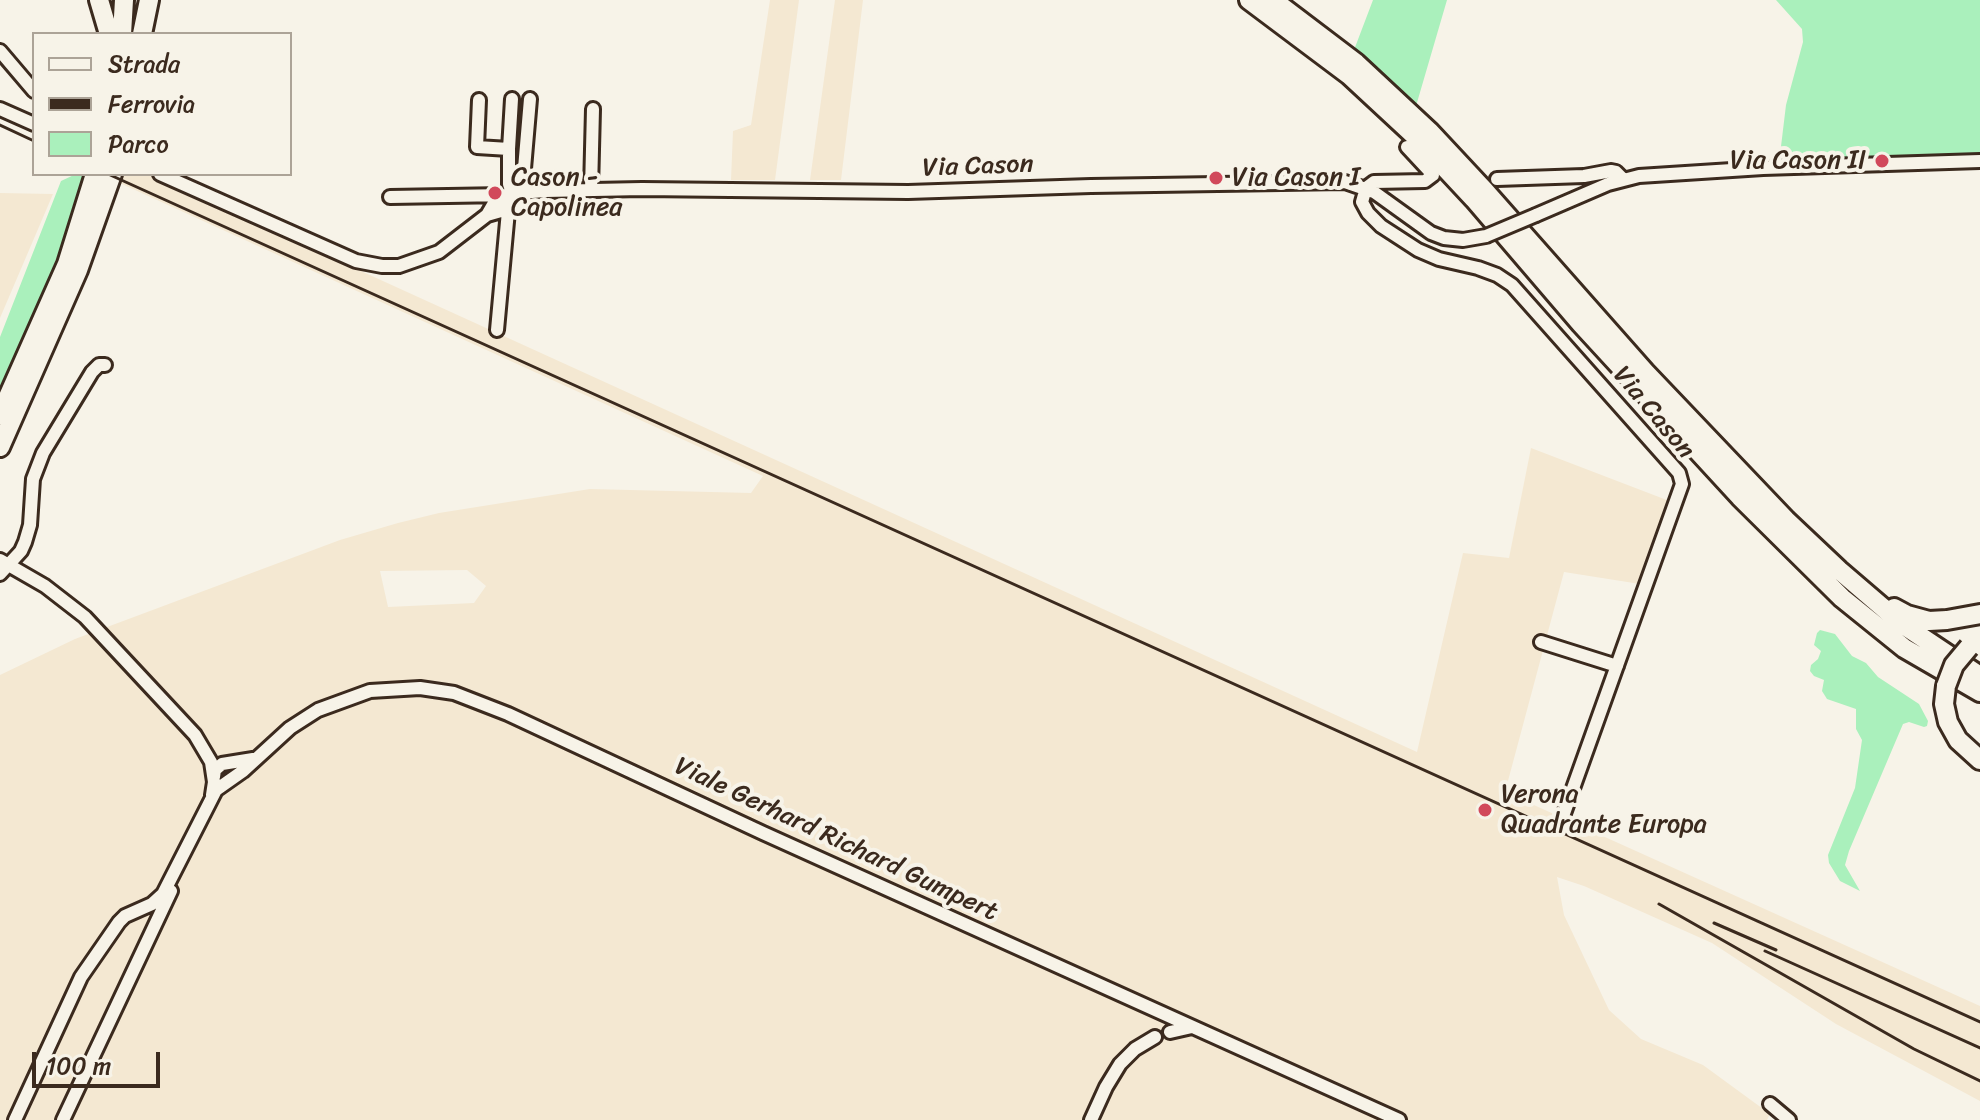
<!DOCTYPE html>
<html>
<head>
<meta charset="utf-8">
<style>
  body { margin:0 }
  #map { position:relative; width:1980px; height:1120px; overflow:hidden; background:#f7f3e8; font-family:Sriracha,sans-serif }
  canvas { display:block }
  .legend { position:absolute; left:32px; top:32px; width:260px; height:144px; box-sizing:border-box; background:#f7f3e8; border:2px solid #aca397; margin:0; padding:10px 14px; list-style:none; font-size:24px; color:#3b2a1e }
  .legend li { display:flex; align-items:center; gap:16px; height:40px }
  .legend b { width:40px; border:2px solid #aca397 }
  .scale { position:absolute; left:32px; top:1052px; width:128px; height:36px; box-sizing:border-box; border:4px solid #3b2a1e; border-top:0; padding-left:10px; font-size:24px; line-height:28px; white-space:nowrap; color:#3b2a1e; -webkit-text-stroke:6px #f7f3e8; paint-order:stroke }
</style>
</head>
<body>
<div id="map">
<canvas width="1980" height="1120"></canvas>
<ul class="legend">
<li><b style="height:10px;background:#f7f3e8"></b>Strada</li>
<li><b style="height:10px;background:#3b2a1e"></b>Ferrovia</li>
<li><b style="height:22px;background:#aaf0bc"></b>Parco</li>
</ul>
<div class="scale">100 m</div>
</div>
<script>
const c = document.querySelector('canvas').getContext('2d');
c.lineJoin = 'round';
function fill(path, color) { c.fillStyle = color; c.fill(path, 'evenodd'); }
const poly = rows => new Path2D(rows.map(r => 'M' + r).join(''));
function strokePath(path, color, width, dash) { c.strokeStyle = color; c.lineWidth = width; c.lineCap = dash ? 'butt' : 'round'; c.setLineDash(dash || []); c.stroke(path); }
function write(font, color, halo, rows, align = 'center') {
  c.font = font + ' Sriracha,sans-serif'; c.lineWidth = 8; c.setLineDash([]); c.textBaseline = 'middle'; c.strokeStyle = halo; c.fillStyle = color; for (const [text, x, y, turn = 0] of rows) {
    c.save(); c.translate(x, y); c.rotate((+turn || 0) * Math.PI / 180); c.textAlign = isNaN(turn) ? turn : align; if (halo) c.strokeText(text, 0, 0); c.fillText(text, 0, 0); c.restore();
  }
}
fill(poly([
  [770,0,799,0,775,180,731,180,733,131,751,125],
  [835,0,863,0,841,180,810,180],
  [100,174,148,174,1417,752,1463,553,1509,558,1531,448,1672,502,1640,584,1564,572,1505,792,1980,1006,1980,1101,1836,1024,1712,943,1584,886,1557,877,1564,915,1609,1010,1641,1039,1703,1065,1770,1114,1767,1120,0,1120,0,675,75,639,340,540,398,523,439,513,590,489,751,493,763,476],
  [467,570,486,586,474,603,388,607,380,571],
  [0,193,53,194,0,318]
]), '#f4e8d2');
fill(poly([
  [1373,0,1447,0,1416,106,1354,50],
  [1776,0,1980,0,1980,154,1779,163,1786,105,1803,42,1802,29],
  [76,174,85,175,71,220,36,313,0,391,0,337,61,181],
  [1820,630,1835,634,1852,656,1866,663,1878,677,1919,704,1928,721,1927,726,1924,727,1909,722,1903,724,1849,851,1845,865,1860,891,1840,881,1829,863,1828,855,1855,788,1862,740,1856,729,1856,709,1827,699,1822,691,1824,680,1814,676,1810,671,1811,665,1818,659,1821,651,1814,645,1817,633]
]), '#aaf0bc');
const minor = poly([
  [0,51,34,91],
  [479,100,477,147,509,149,509,184,513,196],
  [0,109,34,124],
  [1407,147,1433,175,1425,181,1374,182,1366,188,1362,202,1368,213,1381,226,1418,250,1439,259,1478,268,1497,275,1512,285,1679,473,1682,484,1562,819],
  [509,149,512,99],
  [160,174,356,261,382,266,399,266,439,252,487,215,501,211,509,198],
  [1497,179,1584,176,1611,171,1616,172,1623,179],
  [591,190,593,109],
  [522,192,530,99],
  [390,197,506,195],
  [487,215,494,203,499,200,519,193,545,191,642,189,908,192,1091,186,1345,182,1374,192,1431,233,1444,238,1463,240,1486,236],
  [1536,215,1608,184,1639,176,1763,168,1980,161],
  [497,330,508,211,506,206],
  [0,560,45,586,85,617,195,735,211,762,214,782,212,795],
  [0,574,21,551,25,542,30,525,33,479,43,453,92,372,99,365,105,365],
  [1541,642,1617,666],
  [214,777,215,770,222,764,253,759],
  [1170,1032,1192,1027],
  [1770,1104,1789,1120],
  [15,1120,81,977,119,922,125,916,152,904,163,894,216,790,243,771,290,728,318,710,370,691,420,688,454,693,508,714,763,833,1399,1120],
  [63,1120,171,891],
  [1091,1120,1106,1087,1120,1064,1135,1049,1155,1037]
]);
const highway = poly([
  [99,0,109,34],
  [1249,0,1349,75,1419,140,1474,199,1581,324,1740,497,1842,598,1904,648,1980,692],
  [1273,0,1356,63,1429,131,1485,191,1645,372,1786,520,1839,570,1902,624,1980,676],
  [122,34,124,0],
  [142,34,149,0],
  [0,415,67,264,95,174],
  [0,447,78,270,112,174],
  [1894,608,1907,615,1929,621,1947,620,1980,614],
  [1946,686,1944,704,1948,722,1958,740,1980,760]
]);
strokePath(minor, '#3b2a1e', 18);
strokePath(highway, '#3b2a1e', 24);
strokePath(minor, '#f7f3e8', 12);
strokePath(highway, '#f7f3e8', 18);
strokePath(poly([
  [0,125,34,141],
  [108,174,1980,1022],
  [1659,904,1914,1049,1980,1081],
  [1714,923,1776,950],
  [1765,951,1980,1048]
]), '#3b2a1e', 3);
const minorBridge = poly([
  [1486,236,1536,215]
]);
const highwayBridge = poly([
  [1946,686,1954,665,1969,647]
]);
strokePath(minorBridge, '#3b2a1e', 18, []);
strokePath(highwayBridge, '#3b2a1e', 24, []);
strokePath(minorBridge, '#f7f3e8', 12);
strokePath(highwayBridge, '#f7f3e8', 18);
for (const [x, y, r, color] of [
  [1882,161,8,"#d1495b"],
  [1216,178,8,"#d1495b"],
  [495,193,8,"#d1495b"],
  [1485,810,8,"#d1495b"]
]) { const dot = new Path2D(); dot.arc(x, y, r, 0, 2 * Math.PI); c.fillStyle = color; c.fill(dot); strokePath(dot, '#f7f3e8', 3); }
write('26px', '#3b2a1e', '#f7f3e8', [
  ["Via Cason II",1866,161,"right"],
  ["Cason -",511,178],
  ["Capolinea",511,208],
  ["Via Cason I",1232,178],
  ["Verona",1501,795],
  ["Quadrante Europa",1501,825]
], 'left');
write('26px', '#3b2a1e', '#f7f3e8', [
  ["Via Cason",978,167,-2],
  ["Via Cason",1653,413,50],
  ["Viale Gerhard Richard Gumpert",836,840,25]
]);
</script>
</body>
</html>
